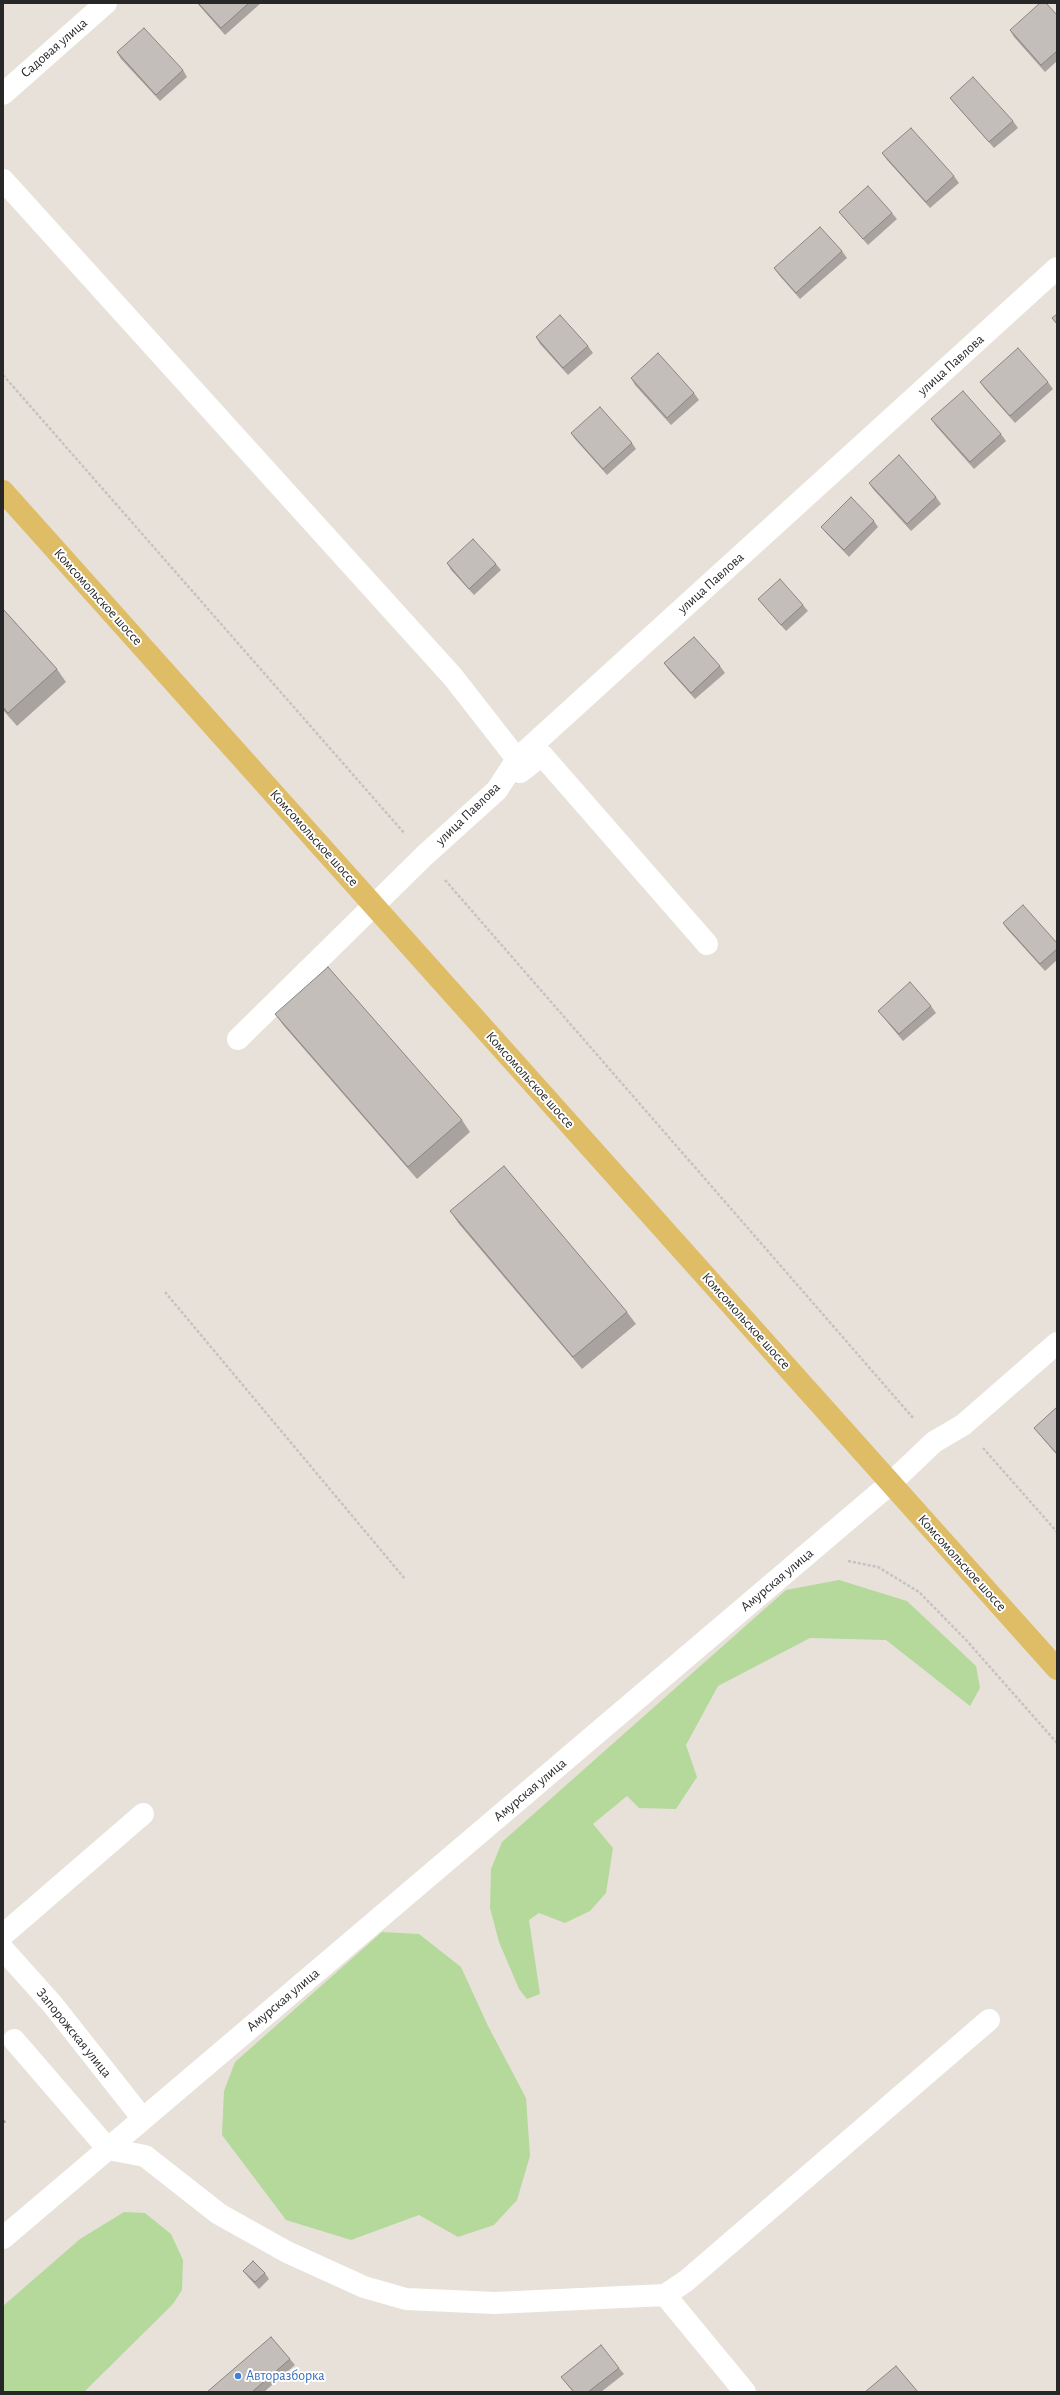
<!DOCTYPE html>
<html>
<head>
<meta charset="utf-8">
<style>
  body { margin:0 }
  #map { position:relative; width:1060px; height:2395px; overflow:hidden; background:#e8e1d9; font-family:"Alegreya Sans",sans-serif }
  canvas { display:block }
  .frame { position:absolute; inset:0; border:4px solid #272727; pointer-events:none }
</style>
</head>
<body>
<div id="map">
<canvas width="1060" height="2395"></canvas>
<div class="frame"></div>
</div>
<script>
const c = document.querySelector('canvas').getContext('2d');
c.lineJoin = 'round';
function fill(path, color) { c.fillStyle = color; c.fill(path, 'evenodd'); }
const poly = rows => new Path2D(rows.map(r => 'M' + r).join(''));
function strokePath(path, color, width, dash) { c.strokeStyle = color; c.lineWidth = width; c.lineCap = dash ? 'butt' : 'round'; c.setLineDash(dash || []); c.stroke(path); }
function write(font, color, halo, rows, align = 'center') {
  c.font = font + ' "Alegreya Sans",sans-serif'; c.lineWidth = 4; c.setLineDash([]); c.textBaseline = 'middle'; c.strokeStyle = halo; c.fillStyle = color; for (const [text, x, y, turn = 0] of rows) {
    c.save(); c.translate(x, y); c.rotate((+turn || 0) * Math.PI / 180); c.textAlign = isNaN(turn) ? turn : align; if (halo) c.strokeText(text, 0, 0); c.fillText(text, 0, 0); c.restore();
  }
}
fill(poly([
  [839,1580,907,1601,976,1666,980,1688,970,1706,886,1640,810,1638,718,1686,686,1745,697,1777,676,1809,639,1808,627,1796,593,1824,613,1848,606,1893,590,1911,565,1923,539,1913,529,1920,540,1994,527,1999,519,1989,499,1942,490,1908,491,1869,502,1842,786,1590],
  [382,1932,419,1934,461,1967,488,2026,526,2098,530,2156,517,2200,494,2225,458,2237,419,2215,351,2240,286,2220,222,2135,224,2091,235,2062],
  [124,2212,145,2213,171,2234,183,2260,182,2290,173,2304,84,2392,3,2392,3,2306,80,2239]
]), '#b4d99b');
strokePath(poly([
  [3,375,405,834],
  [445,880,914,1419],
  [165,1292,405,1579],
  [983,1448,1057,1532],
  [848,1561,878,1567,919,1592,967,1641,1057,1743]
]), '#c3c3c3', 2.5, [3, 2]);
strokePath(poly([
  [3,94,106,3],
  [3,180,453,677,517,759],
  [520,772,542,755,707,944],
  [238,1039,424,856,497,790,517,759,1057,268],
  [3,1935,143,1814],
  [3,1949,53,2005,143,2119],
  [14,2040,108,2149,145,2156,219,2214,287,2252,364,2287,406,2299,495,2303,665,2295,686,2281,989,2020],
  [3,2238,891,1483,934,1442,963,1425,1057,1343],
  [665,2295,745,2392]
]), '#fff', 22);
strokePath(poly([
  [3,491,1057,1669]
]), '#dfbd67', 22);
fill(poly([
  [197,3,261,3,225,35],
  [1057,15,1057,61,1045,72,1014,37,1010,30],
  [117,52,183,70,187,77,160,101,121,59],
  [950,98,1013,121,1018,128,994,148,955,104],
  [882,153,954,176,959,183,930,208,887,160],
  [839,212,892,213,897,219,868,245,844,218],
  [842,251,847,258,800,299,779,275,774,268],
  [536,337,588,346,593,353,568,375,540,344],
  [631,378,694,393,699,400,671,425,635,385],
  [980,382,1048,382,1053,389,1015,423,985,389],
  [931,419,1001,434,1006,441,974,469,936,426],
  [571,433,632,443,636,449,607,475,575,439],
  [869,483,936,497,941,504,911,531,873,489],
  [874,521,878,527,849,557,826,533,821,527],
  [447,563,496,564,501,570,474,595,451,570],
  [758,599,803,605,808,611,786,631,763,605],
  [3,609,57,669,66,682,17,726,3,710],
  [664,663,720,666,725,673,695,699,669,670],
  [1003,923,1057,943,1057,960,1045,971,1007,929],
  [931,1006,936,1013,903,1041,878,1011],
  [275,1014,462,1120,470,1132,417,1179,284,1026],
  [450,1211,627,1312,636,1324,582,1369,459,1224],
  [1057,1407,1057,1455,1039,1434,1034,1428],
  [3,2118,6,2122,3,2124],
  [243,2271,265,2273,269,2279,259,2289,248,2277],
  [290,2359,295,2365,264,2392,207,2392],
  [619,2368,624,2374,601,2392,573,2392,561,2377]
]), '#a8a39f');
const building = poly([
  [198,3,249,3,221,28,198,3],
  [1040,3,1046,3,1057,15,1057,51,1041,65,1010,30,1040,3],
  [144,28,183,70,156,95,117,52,144,28],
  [973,77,1013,121,989,142,950,98,973,77],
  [911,128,954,176,926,202,882,153,911,128],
  [868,186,892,213,863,239,839,212,868,186],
  [820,227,842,251,796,293,774,268,820,227],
  [1057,314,1057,324,1052,318,1057,314],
  [560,315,588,346,563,368,536,337,560,315],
  [1018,348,1048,382,1010,416,980,382,1018,348],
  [658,353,694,393,667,418,631,378,658,353],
  [963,391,1001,434,970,462,931,419,963,391],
  [600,407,632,443,603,469,571,433,600,407],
  [899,455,936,497,907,524,869,483,899,455],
  [851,497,874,521,844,550,821,527,851,497],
  [473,539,496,564,469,589,447,563,473,539],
  [780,579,803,605,781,625,758,599,780,579],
  [3,609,57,669,8,713,3,707,3,609],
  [694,637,720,666,691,693,664,663,694,637],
  [1023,905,1057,943,1057,949,1040,964,1003,923,1023,905],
  [328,967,462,1120,408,1167,275,1014,328,967],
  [910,982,931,1006,899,1034,878,1011,910,982],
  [504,1166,627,1312,573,1357,450,1211,504,1166],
  [1057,1407,1057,1454,1034,1428,1057,1407],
  [253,2261,265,2273,255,2282,243,2271,253,2261],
  [271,2337,290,2359,252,2392,207,2392,271,2337],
  [601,2345,619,2368,588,2392,574,2392,561,2377,601,2345],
  [896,2366,918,2392,865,2392,896,2366]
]);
fill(building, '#c3beb9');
strokePath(building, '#888582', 1);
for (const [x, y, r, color] of [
  [238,2376,4,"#3f7fe0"]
]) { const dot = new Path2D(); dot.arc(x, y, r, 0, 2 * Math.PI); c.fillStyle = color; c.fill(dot); strokePath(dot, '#fff', 1.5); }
write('14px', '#272727', '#fff', [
  ["Садовая улица",54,48,-41],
  ["улица Павлова",951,365,-42],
  ["улица Павлова",711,583,-42],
  ["Комсомольское шоссе",98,597,48],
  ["улица Павлова",468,814,-44],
  ["Комсомольское шоссе",314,838,48],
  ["Комсомольское шоссе",530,1080,48],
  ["Комсомольское шоссе",746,1321,48],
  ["Комсомольское шоссе",962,1563,48],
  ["Амурская улица",777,1580,-40],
  ["Амурская улица",530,1790,-40],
  ["Амурская улица",283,2000,-40],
  ["Запорожская улица",74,2033,51]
]);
write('14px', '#366cbe', '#fff', [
  ["Авторазборка",246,2376]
], 'left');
</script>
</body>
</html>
